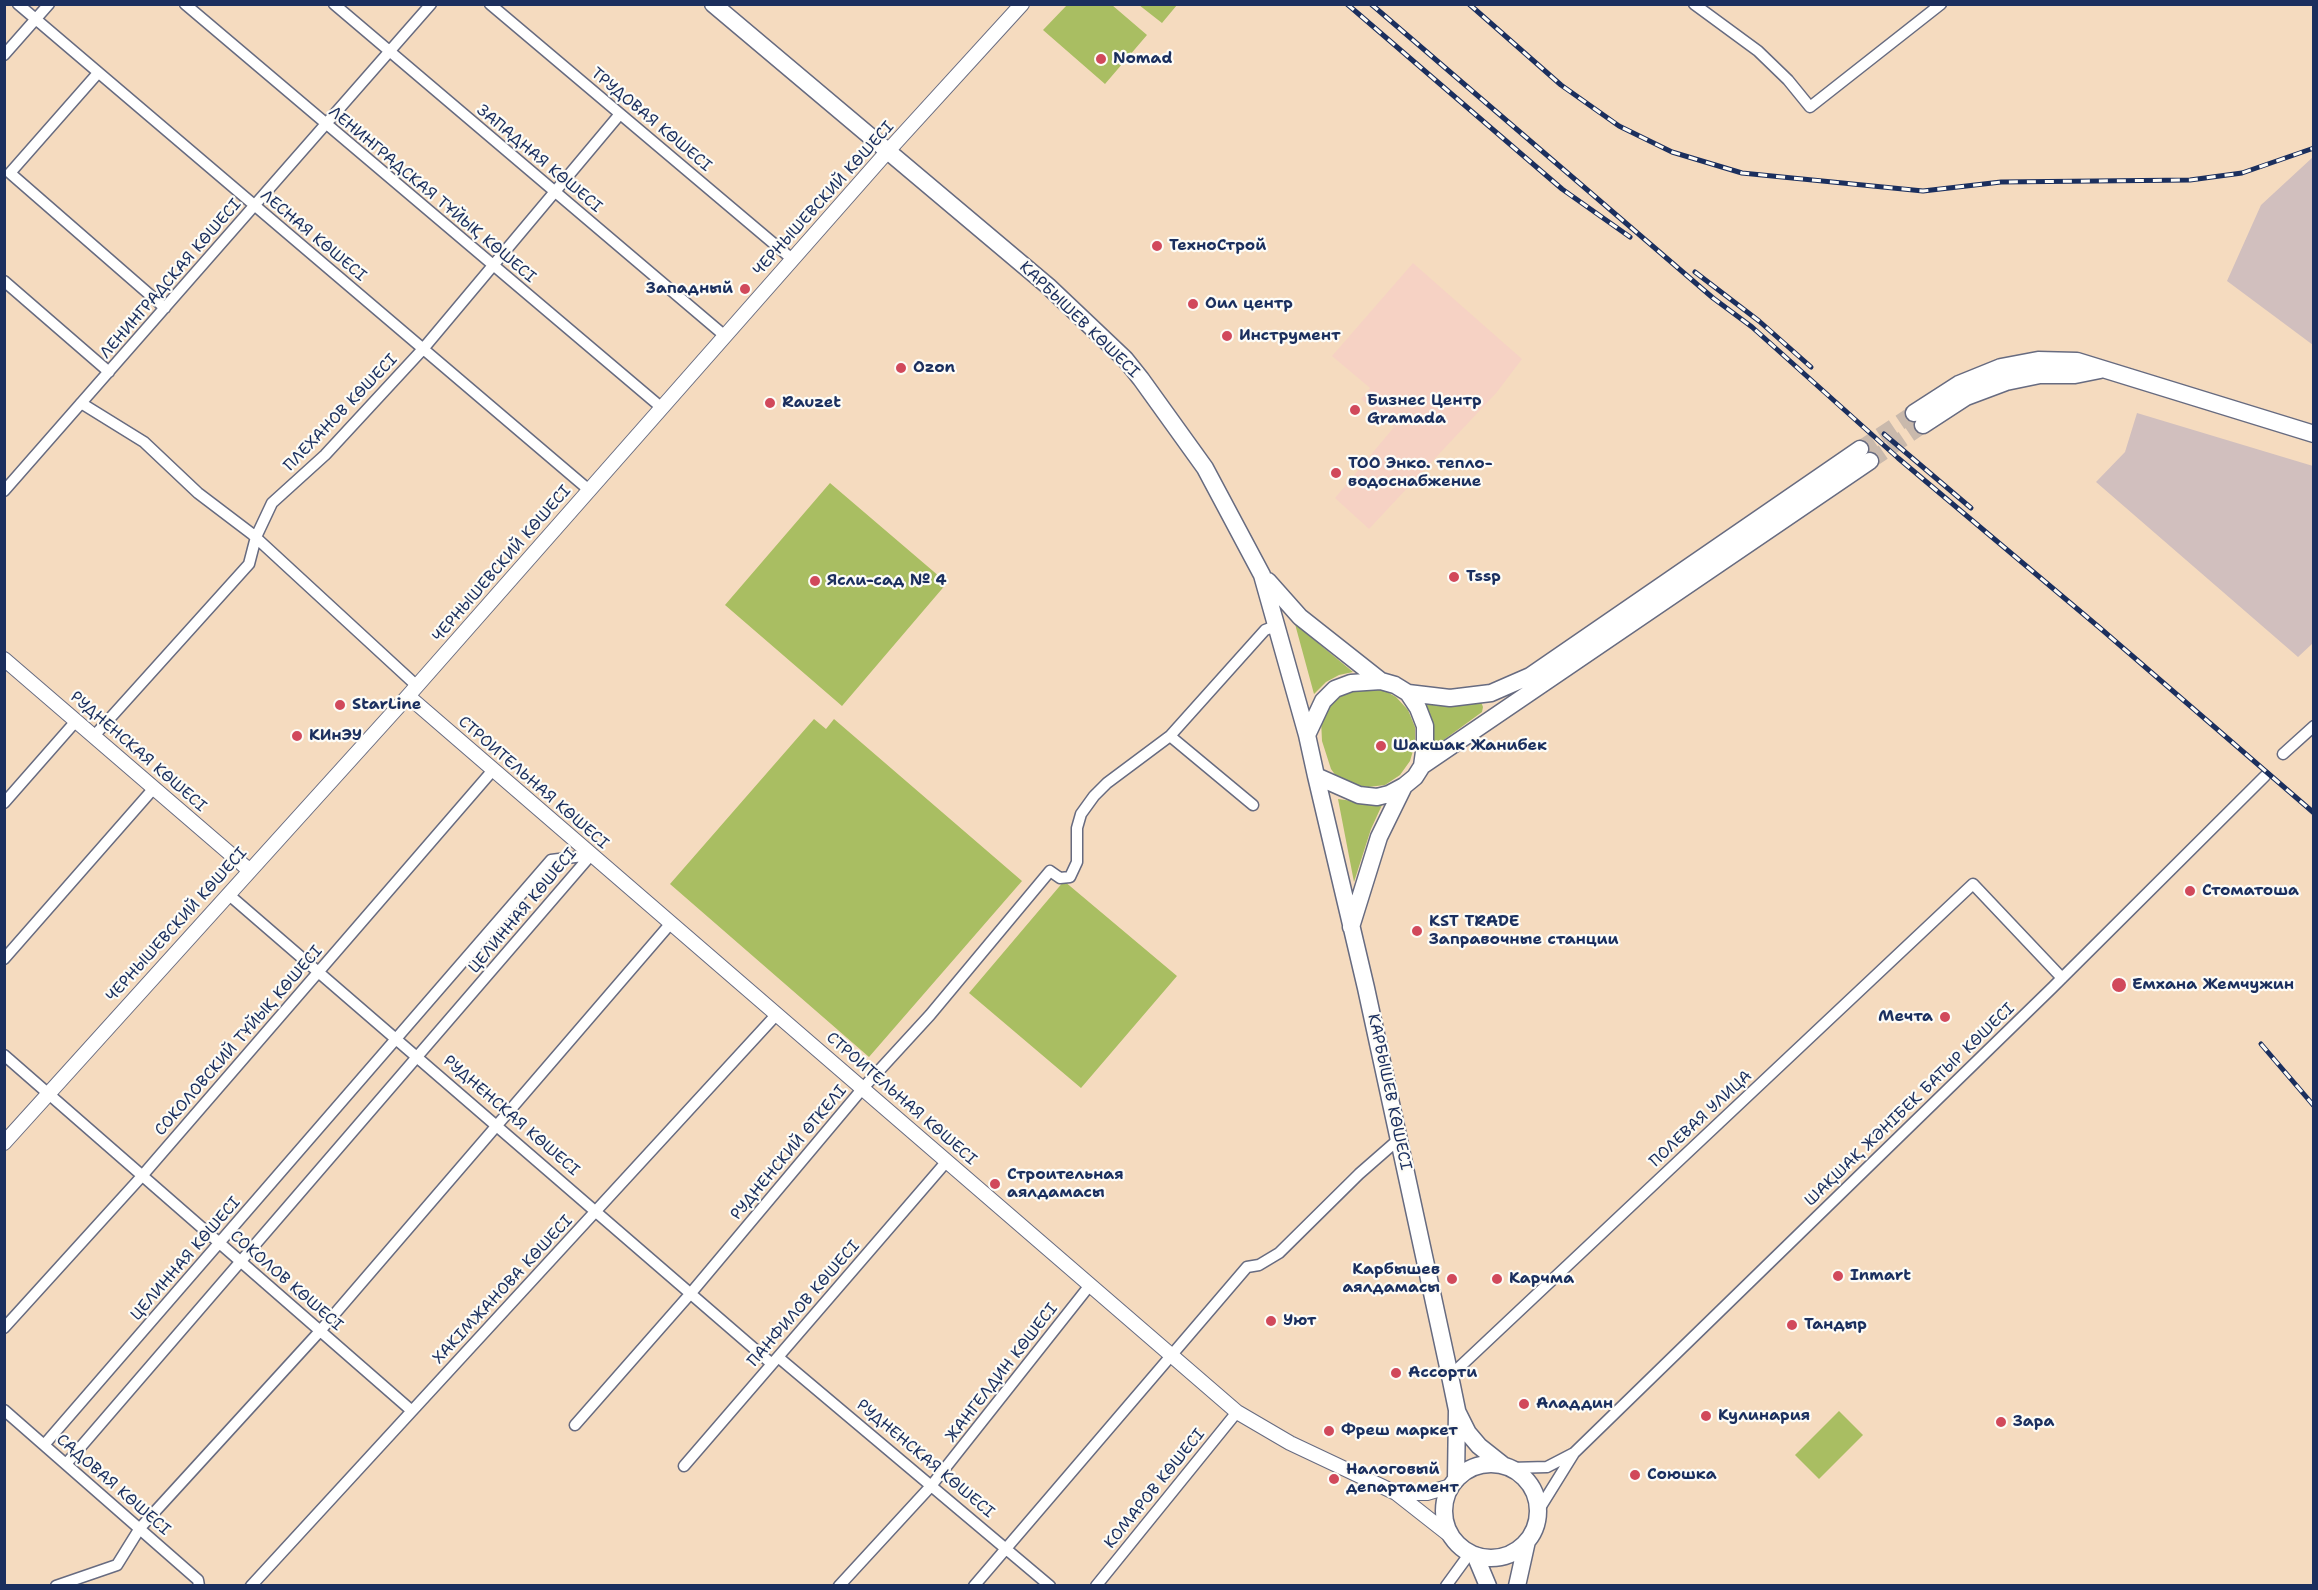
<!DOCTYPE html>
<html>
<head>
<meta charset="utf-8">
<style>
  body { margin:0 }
  #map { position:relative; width:2318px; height:1590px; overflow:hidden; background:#f5dbbf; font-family:"Shantell Sans",sans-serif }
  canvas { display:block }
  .frame { position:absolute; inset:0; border:6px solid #1b2f5e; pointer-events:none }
</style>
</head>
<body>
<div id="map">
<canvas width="2318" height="1590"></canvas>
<div class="frame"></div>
</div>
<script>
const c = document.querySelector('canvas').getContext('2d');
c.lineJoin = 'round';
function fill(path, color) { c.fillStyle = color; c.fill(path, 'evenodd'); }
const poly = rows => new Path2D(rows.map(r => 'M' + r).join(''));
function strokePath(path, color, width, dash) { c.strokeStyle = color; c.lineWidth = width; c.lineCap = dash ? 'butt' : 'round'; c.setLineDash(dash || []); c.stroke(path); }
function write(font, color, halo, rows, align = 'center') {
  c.font = font + ' "Shantell Sans",sans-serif'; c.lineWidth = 4.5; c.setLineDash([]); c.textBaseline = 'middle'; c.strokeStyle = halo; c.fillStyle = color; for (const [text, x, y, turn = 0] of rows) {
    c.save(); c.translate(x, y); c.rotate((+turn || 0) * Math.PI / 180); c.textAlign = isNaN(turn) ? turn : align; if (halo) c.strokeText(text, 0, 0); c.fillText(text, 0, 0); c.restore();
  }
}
fill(poly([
  [1413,263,1522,359,1497,392,1369,529,1335,498,1394,427,1361,399,1370,388,1332,356]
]), '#f6d2c4');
fill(poly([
  [2313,157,2313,345,2227,281,2261,205],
  [2137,413,2313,466,2313,643,2298,657,2096,482,2125,452]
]), '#d1bfbe');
fill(poly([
  [1112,5,1147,35,1105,84,1043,30,1067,5],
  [1139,5,1177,5,1162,23],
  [830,483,947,583,842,706,725,605],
  [1295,624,1353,672,1339,675,1326,682,1314,694],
  [1366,686,1382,689,1396,697,1408,710,1415,727,1415,744,1410,761,1400,775,1385,785,1368,787,1351,785,1336,776,1331,769,1322,741,1321,720,1326,709,1336,697,1350,690],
  [1480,699,1483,707,1482,712,1434,747,1432,722,1425,703],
  [814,719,826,729,834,719,1022,881,869,1057,670,884],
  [1338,799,1382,805,1371,829,1354,882],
  [1064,881,1177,976,1081,1088,969,993],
  [1839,1411,1863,1435,1819,1479,1795,1455]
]), '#a9be62');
strokePath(poly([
  [1860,449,1914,413],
  [1870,461,1923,425]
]), '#c9b9ac', 16, [16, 8]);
const minor = poly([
  [18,4,589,490],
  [185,4,662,408],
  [334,4,725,336],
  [490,4,792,259],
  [1694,4,1758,51,1788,80,1810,107,1941,4],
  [4,55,49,4],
  [98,73,10,173,165,308],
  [4,281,109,372],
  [81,403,144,442,198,493,252,534,417,686],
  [4,491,431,4],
  [94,736,249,564,256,537,272,503,325,455,423,349,620,114],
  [2283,754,2314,726],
  [4,803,76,721],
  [1253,805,1170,736,1265,630,1278,625],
  [228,894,772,1364],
  [4,959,154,788],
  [4,1055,412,1411],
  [4,1328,142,1176,493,770],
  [778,1357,1050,1586],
  [1450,1376,1973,884,2062,978],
  [4,1410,198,1580,199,1586],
  [575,1425,691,1293,863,1088,930,1015,1050,871,1060,878,1070,877,1077,862,1077,828,1081,814,1094,796,1107,783,1170,736],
  [44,1445,551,860,591,855],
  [66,1464,591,855],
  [684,1466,947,1161],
  [1510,1468,1547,1467,1574,1453],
  [1538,1511,1574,1453,2052,988,2265,776],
  [56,1586,117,1565,140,1528,320,1331,671,923],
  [251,1586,777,1014],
  [839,1586,931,1486,1090,1285],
  [974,1586,1247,1267,1259,1265,1279,1253,1359,1174,1399,1139],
  [1096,1586,1237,1412],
  [1446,1586,1470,1553]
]);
const tertiary = poly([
  [4,659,249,870],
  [408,696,1237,1412,1290,1443,1396,1493,1452,1537],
  [4,1143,408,696,887,152,1022,4],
  [1396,1493,1427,1493,1451,1486]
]);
const secondary = poly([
  [713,4,1048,286,1125,359,1141,379,1205,468,1262,575,1307,735],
  [1914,413,1959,384,2001,367,2038,360,2077,361,2314,434],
  [1923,425,1966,397,2006,382,2040,375,2075,375,2100,370],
  [1268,581,1300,617,1381,681,1395,685,1408,693,1418,708,1425,726,1425,745,1422,766,1415,777,1404,786,1389,794,1377,797,1359,795,1316,776,1307,735,1323,701,1335,689,1351,683,1381,681],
  [1408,693,1450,698,1491,693,1530,676,1860,449],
  [1422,766,1870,461],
  [1316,776,1366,988,1450,1376,1457,1410,1456,1480],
  [1351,927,1379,837,1404,786],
  [1458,1413,1468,1433,1479,1446,1503,1465],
  '1444 1511a47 47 0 1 1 94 0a47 47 0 1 1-94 0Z',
  [1475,1555,1488,1586],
  [1517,1586,1527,1541]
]);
strokePath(minor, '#676b80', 13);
strokePath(tertiary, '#676b80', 16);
strokePath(secondary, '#676b80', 19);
strokePath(minor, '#fff', 10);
strokePath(tertiary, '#fff', 14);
strokePath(secondary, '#fff', 16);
const rail = poly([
  [1347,4,1562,189,1630,237],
  [1371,4,1713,298,1752,327,1898,458,2100,628,2314,813],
  [1469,4,1561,85,1619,126,1672,152,1742,173,1923,191,2001,182,2190,180,2242,173,2314,148],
  [1695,272,1759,321,1811,367],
  [1884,434,1971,508],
  [2261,1044,2314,1106]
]);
strokePath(rail, '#1b2f5e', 5);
strokePath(rail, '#fdfcf7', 3, [9]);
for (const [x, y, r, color] of [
  [1101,59,6,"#d1495b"],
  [1157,246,6,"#d1495b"],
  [745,289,6,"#d1495b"],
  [1193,304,6,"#d1495b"],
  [1227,336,6,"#d1495b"],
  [901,368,6,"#d1495b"],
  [770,403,6,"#d1495b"],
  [1355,410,6,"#d1495b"],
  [1336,473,6,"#d1495b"],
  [1454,577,6,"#d1495b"],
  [815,581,6,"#d1495b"],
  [340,705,6,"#d1495b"],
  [297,736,6,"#d1495b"],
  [1381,746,6,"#d1495b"],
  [2190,891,6,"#d1495b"],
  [1417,931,6,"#d1495b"],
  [2119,985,8,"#d1495b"],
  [1945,1017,6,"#d1495b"],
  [995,1184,6,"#d1495b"],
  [1838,1276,6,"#d1495b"],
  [1452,1279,6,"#d1495b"],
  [1497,1279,6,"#d1495b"],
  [1271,1321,6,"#d1495b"],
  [1792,1325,6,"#d1495b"],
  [1396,1373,6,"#d1495b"],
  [1524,1404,6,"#d1495b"],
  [1706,1416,6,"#d1495b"],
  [2001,1422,6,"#d1495b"],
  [1329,1431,6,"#d1495b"],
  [1635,1475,6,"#d1495b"],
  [1334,1479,6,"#d1495b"]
]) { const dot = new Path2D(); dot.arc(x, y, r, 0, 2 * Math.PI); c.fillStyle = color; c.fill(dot); strokePath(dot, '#fdfcf7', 2); }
write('bold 16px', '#1b2f5e', '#fdfcf7', [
  ["Nomad",1113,59],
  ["ТехноСтрой",1169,246],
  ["Западный",733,289,"right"],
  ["Оил центр",1205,304],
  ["Инструмент",1239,336],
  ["Ozon",913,368],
  ["Бизнес Центр",1367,401],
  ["Gramada",1367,419],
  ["Rauzet",782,403],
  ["ТОО Энко. тепло-",1348,464],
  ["водоснабжение",1348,482],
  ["Tssp",1466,577],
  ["Ясли-сад № 4",827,581],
  ["StarLine",352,705],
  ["КИнЭУ",309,736],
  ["Шакшак Жанибек",1393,746],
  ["Стоматоша",2202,891],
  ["KST TRADE",1429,922],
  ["Заправочные станции",1429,940],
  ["Емхана Жемчужин",2132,985],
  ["Мечта",1933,1017,"right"],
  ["Строительная",1007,1175],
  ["аялдамасы",1007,1193],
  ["Карбышев",1440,1270,"right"],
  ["аялдамасы",1440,1288,"right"],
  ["Inmart",1850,1276],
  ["Карчма",1509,1279],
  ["Уют",1283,1321],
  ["Тандыр",1804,1325],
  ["Ассорти",1408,1373],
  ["Аладдин",1536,1404],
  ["Кулинария",1718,1416],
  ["Зара",2013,1422],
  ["Фреш маркет",1341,1431],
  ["Налоговый",1346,1470],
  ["департамент",1346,1488],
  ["Союшка",1647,1475]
], 'left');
write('16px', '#1b2f5e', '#fdfcf7', [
  ["ТРУДОВАЯ КӨШЕСІ",651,120,40],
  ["ЗАПАДНАЯ КӨШЕСІ",539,159,40],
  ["ЛЕНИНГРАДСКАЯ ТҰЙЫҚ КӨШЕСІ",432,195,40],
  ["ЧЕРНЫШЕВСКИЙ КӨШЕСІ",824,199,-48],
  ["ЛЕСНАЯ КӨШЕСІ",313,236,40],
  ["ЛЕНИНГРАДСКАЯ КӨШЕСІ",171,279,-49],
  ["КАРБЫШЕВ КӨШЕСІ",1079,320,44],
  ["ПЛЕХАНОВ КӨШЕСІ",341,413,-46],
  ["ЧЕРНЫШЕВСКИЙ КӨШЕСІ",502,564,-49],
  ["РУДНЕНСКАЯ КӨШЕСІ",138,752,41],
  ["СТРОИТЕЛЬНАЯ КӨШЕСІ",533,783,41],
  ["ЦЕЛИННАЯ КӨШЕСІ",523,911,-50],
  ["ЧЕРНЫШЕВСКИЙ КӨШЕСІ",177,925,-48],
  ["СОКОЛОВСКИЙ ТҰЙЫҚ КӨШЕСІ",239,1041,-49],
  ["КАРБЫШЕВ КӨШЕСІ",1389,1092,78],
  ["СТРОИТЕЛЬНАЯ КӨШЕСІ",901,1099,41],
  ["ШАҚШАҚ ЖӘНІБЕК БАТЫР КӨШЕСІ",1910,1105,-44],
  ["РУДНЕНСКАЯ КӨШЕСІ",511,1116,41],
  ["ПОЛЕВАЯ УЛИЦА",1701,1119,-43],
  ["РУДНЕНСКИЙ ӨТКЕЛІ",789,1153,-50],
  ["ЦЕЛИННАЯ КӨШЕСІ",186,1259,-49],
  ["СОКОЛОВ КӨШЕСІ",286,1281,41],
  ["ХАКІМЖАНОВА КӨШЕСІ",503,1290,-47],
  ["ПАНФИЛОВ КӨШЕСІ",804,1304,-49],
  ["ЖАНГЕЛДИН КӨШЕСІ",1002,1373,-52],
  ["РУДНЕНСКАЯ КӨШЕСІ",925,1459,40],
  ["САДОВАЯ КӨШЕСІ",113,1485,41],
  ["КОМАРОВ КӨШЕСІ",1155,1489,-51]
]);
</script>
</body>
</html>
